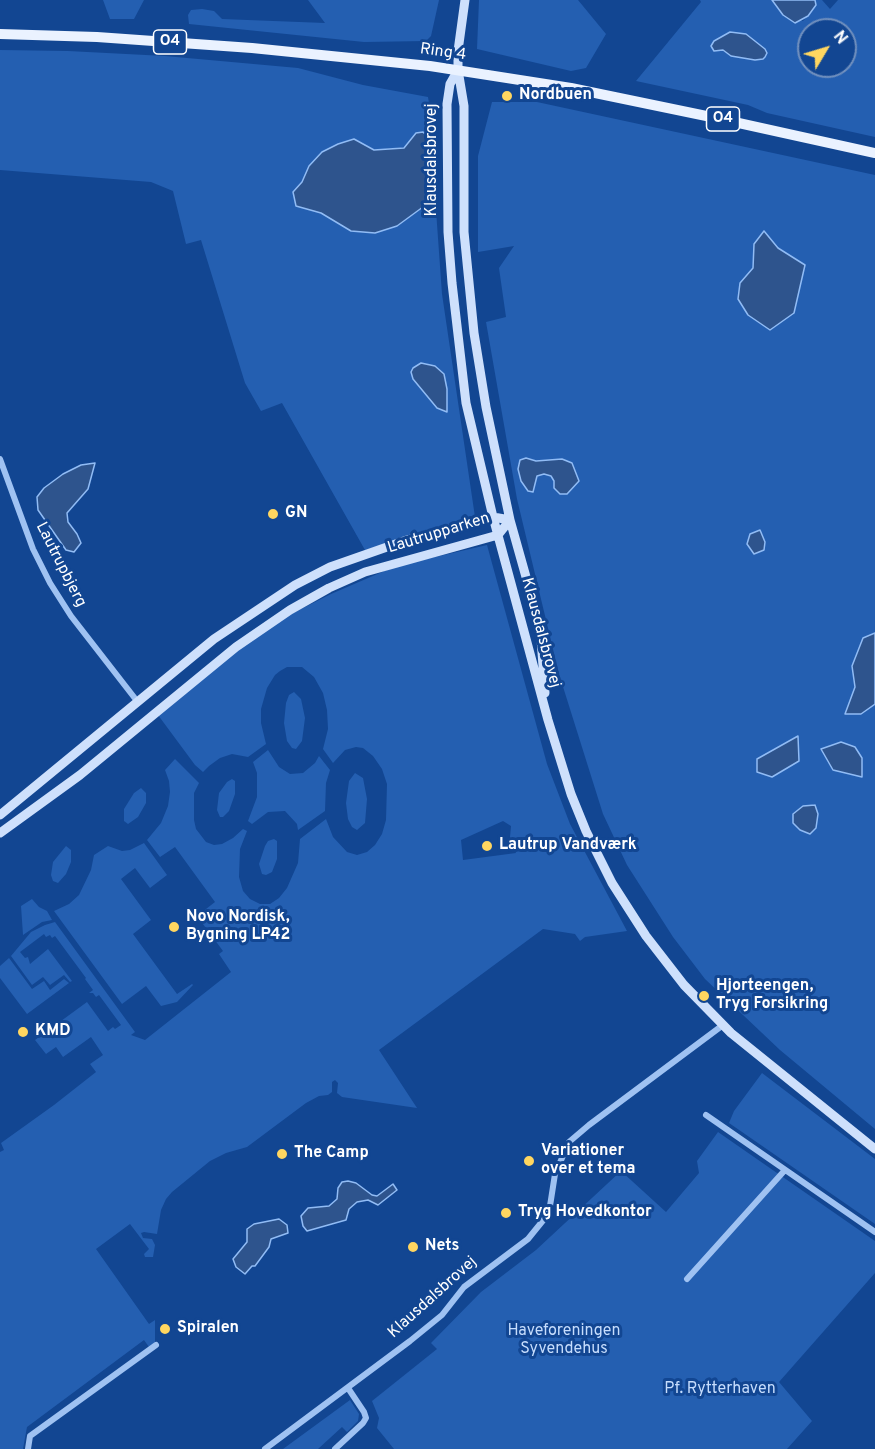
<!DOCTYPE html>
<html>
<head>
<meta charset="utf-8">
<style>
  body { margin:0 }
  #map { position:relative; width:875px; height:1449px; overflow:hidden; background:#124692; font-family:Overpass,sans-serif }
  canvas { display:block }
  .north { position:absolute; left:797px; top:18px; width:60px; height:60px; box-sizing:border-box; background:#124692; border:2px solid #7190be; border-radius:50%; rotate:52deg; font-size:16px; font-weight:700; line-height:24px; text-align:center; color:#fff }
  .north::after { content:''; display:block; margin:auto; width:21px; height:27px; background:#ffd660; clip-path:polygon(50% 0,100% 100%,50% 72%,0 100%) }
</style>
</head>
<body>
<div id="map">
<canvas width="875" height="1449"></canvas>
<div class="north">N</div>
</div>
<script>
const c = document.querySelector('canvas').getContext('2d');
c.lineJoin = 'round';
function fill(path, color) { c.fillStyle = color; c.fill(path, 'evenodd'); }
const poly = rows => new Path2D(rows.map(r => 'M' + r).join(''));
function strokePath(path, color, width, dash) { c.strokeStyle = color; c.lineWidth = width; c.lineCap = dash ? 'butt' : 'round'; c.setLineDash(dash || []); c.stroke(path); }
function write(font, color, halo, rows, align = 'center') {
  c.font = font + ' Overpass,sans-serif'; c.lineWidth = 6; c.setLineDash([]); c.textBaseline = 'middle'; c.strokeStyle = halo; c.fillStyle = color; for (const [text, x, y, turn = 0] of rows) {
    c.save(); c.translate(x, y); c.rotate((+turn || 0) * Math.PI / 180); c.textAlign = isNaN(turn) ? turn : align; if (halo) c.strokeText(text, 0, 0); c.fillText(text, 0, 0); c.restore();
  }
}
fill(poly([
  [103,0,144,0,134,19,110,19],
  [308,0,439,0,431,36,426,41,364,42,189,24,188,15,191,10,202,9,214,11,222,19,325,23],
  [479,0,578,0,606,34,586,68,571,71,477,49],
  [700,0,772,0,783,15,803,21,813,10,816,5,815,0,822,0,830,9,838,0,875,0,875,137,767,113,748,105,636,81,701,2],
  [809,30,845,30,845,66,809,66],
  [0,50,68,51,165,56,298,68,363,85,428,97,435,141,436,210,442,294,475,517,365,550,282,403,261,411,245,383,201,240,186,244,173,191,151,182,0,170],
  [354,139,374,150,429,145,427,159,427,204,397,226,352,231,321,213,297,206,293,192,302,182],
  [492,102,537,102,875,175,875,1129,780,1050,705,979,673,937,627,865,603,814,559,674,517,499,486,322,506,317,499,268,514,246,478,252,478,156],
  [487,545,547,764,570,824,627,931,585,937,580,941,575,934,543,929,379,1050,417,1108,342,1097,337,1093,338,1083,335,1080,332,1082,332,1092,328,1095,319,1096,306,1103,247,1147,226,1153,210,1161,172,1192,166,1199,161,1210,157,1234,144,1232,141,1233,143,1238,152,1239,155,1245,153,1257,145,1257,144,1254,149,1249,130,1224,96,1249,149,1324,155,1320,155,1342,149,1347,144,1340,27,1427,23,1449,0,1449,0,1152,4,1150,1,1143,54,1105,96,1072,90,1064,103,1055,91,1037,63,1057,56,1047,46,1054,35,1040,87,1002,108,1031,113,1027,115,1029,121,1025,99,995,96,997,93,993,89,993,93,990,85,979,86,978,55,936,52,938,50,935,46,937,44,934,20,952,25,958,28,957,30,964,48,949,72,981,70,982,64,975,50,985,43,977,32,985,11,956,31,932,45,925,55,922,135,1032,131,1035,145,1040,231,972,219,954,223,951,197,916,215,902,175,847,160,857,147,840,161,823,168,806,170,792,169,781,165,770,175,759,199,783,194,793,194,820,196,829,206,842,214,845,222,844,233,838,243,829,247,831,240,849,239,877,243,891,250,899,260,904,270,904,279,898,287,888,298,863,300,839,326,819,333,837,347,852,357,855,367,852,375,845,382,834,386,820,387,784,382,769,373,756,363,748,356,747,345,750,333,763,323,749,328,729,327,710,323,693,314,677,302,667,287,667,280,671,275,675,267,688,261,709,261,723,266,744,248,757,232,754,220,758,209,766,203,772,195,765,158,715,242,647,291,614,331,594,396,566],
  [503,821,511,826,510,837,516,853,463,860,461,840],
  [294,692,301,699,305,718,302,741,296,749,292,748,287,741,284,723,286,703,289,695],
  [268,750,279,767,290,774,303,773,315,763,319,756,330,770,326,783,325,811,298,830,297,824,285,811,268,812,252,824,248,821,257,797,257,773,253,762],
  [355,773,363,778,367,799,365,823,357,830,352,827,348,819,346,803,349,781],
  [232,779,235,781,235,794,229,811,223,817,220,817,217,810,219,793,227,782],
  [141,788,146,793,146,803,138,817,128,824,124,821,124,809,134,793],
  [274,839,277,841,277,859,272,872,266,875,262,874,259,864,265,846,268,841],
  [144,843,167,875,150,888,135,868,121,879,151,920,133,934,177,994,192,984,193,985,177,1002,161,1006,146,986,122,1004,54,911,69,904,79,895,91,870,94,855,108,846,122,851,130,850],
  [66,846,71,850,71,862,66,874,58,883,53,881,51,875,53,862],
  [32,899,39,907,47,911,52,920,42,922,23,935,21,906],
  [9,958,32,989,44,981,50,990,64,979,69,983,27,1014,0,978,0,966],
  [762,1073,875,1159,875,1224,729,1123,734,1111],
  [718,1132,875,1241,875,1273,779,1382,812,1421,787,1449,394,1449,377,1428,379,1418,372,1401,437,1349,431,1343,481,1292,536,1250,621,1171,666,1212,699,1173,697,1161],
  [350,1400,359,1414,358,1421,347,1432,342,1427,318,1449,283,1449]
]), '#245fb1');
const water = poly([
  [772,0,815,0,816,5,808,16,795,23,783,15,772,0],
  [730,32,746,34,765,49,767,53,765,57,763,59,755,60,731,56,723,50,714,51,711,46,714,41,730,32],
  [423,132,428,137,429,145,427,159,427,204,397,226,375,233,351,231,321,213,296,206,293,192,302,182,309,166,322,152,338,144,354,139,374,150,404,148,416,133,423,132],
  [764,231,778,248,805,265,794,313,770,330,748,315,738,299,740,283,753,268,754,244,764,231],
  [421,363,435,366,444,374,447,389,447,412,437,408,413,379,411,372,413,368,421,363],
  [526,458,536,461,562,459,572,463,579,481,567,494,560,494,554,488,554,481,551,476,544,474,537,476,533,492,528,491,521,481,518,469,520,460,526,458],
  [95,463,88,489,67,513,68,522,77,534,81,543,74,552,66,550,38,510,37,497,44,488,63,474,81,465,95,463],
  [760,530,765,542,764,550,754,554,747,544,750,534,760,530],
  [875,633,875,704,861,714,845,714,855,687,852,666,863,638,875,633],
  [798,736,799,761,772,777,757,772,757,759,798,736],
  [841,742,855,747,862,758,862,777,833,770,821,749,841,742],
  [815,805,818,814,816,828,810,834,800,830,793,823,793,814,803,806,815,805],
  [348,1181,356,1183,372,1195,377,1196,393,1184,397,1190,378,1205,368,1200,357,1202,349,1209,346,1220,307,1231,303,1226,301,1216,308,1208,329,1206,337,1199,338,1188,342,1182,348,1181],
  [279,1219,287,1225,288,1233,271,1239,269,1247,255,1266,252,1266,245,1274,236,1267,233,1259,247,1242,247,1229,254,1224,279,1219]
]);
fill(water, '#2e548d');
strokePath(water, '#91bcf5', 1.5);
strokePath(poly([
  [0,459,33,549,50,583,71,616,137,701],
  [706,1115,875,1232],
  [687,1279,785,1170],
  [28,1449,30,1436,156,1345],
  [265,1449,410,1341,442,1315,464,1287,528,1239,545,1218,550,1206,555,1174,569,1142,589,1125,723,1025],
  [335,1449,363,1423,366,1418,364,1412,348,1388]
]), '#9fc2f2', 6);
strokePath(poly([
  [465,0,458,51,458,70,464,106,464,232,474,333,486,407,510,520,535,609,541,639,545,693],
  [458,70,450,84,447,104,448,232,452,283,466,403,493,517,548,720,571,794,586,831,612,883,646,936,684,985,731,1033,875,1149],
  [0,815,214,639,295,585,330,567,407,540,493,517,510,520],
  [0,833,80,775,236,647,290,610,329,588,365,572,498,535,510,520]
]), '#cee0fc', 9);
strokePath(poly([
  [0,34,97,37,252,48,430,66,571,88,716,118,875,153]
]), '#eaf2ff', 10);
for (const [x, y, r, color] of [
  [507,96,6,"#ffd660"],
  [273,514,6,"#ffd660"],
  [487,846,6,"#ffd660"],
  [174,927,6,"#ffd660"],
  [704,996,6,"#ffd660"],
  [23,1032,6,"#ffd660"],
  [282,1154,6,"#ffd660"],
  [529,1161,6,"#ffd660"],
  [506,1213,6,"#ffd660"],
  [413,1247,6,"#ffd660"],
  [165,1329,6,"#ffd660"]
]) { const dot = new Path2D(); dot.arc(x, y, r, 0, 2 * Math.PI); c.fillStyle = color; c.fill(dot); strokePath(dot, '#124692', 2); }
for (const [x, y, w] of [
  [170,42,33],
  [723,119,33]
]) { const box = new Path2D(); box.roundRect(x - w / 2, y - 12, w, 24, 4.5); c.fillStyle = '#124692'; c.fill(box); strokePath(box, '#fff', 1.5); }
write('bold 15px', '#fff', null, [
  ["O4",170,42],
  ["O4",723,119]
]);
write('16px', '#fff', '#124692', [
  ["Ring 4",443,53,8],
  ["Klausdalsbrovej",433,160,-90],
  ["Lautrupparken",439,534,-17],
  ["Lautrupbjerg",60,565,63],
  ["Klausdalsbrovej",540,633,75],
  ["Klausdalsbrovej",433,1298,-42]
]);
write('bold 16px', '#fff', '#124692', [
  ["Nordbuen",519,96],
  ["GN",285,514],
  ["Lautrup Vandværk",499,846],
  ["Novo Nordisk,",186,918],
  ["Bygning LP42",186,936],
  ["Hjorteengen,",716,987],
  ["Tryg Forsikring",716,1005],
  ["KMD",35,1032],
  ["Variationer",541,1152],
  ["over et tema",541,1170],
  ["The Camp",294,1154],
  ["Tryg Hovedkontor",518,1213],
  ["Nets",425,1247],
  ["Spiralen",177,1329]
], 'left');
write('16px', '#c6ddfd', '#124692', [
  ["Haveforeningen",564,1332],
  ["Syvendehus",564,1350],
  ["Pf. Rytterhaven",720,1390]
]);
</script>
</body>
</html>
